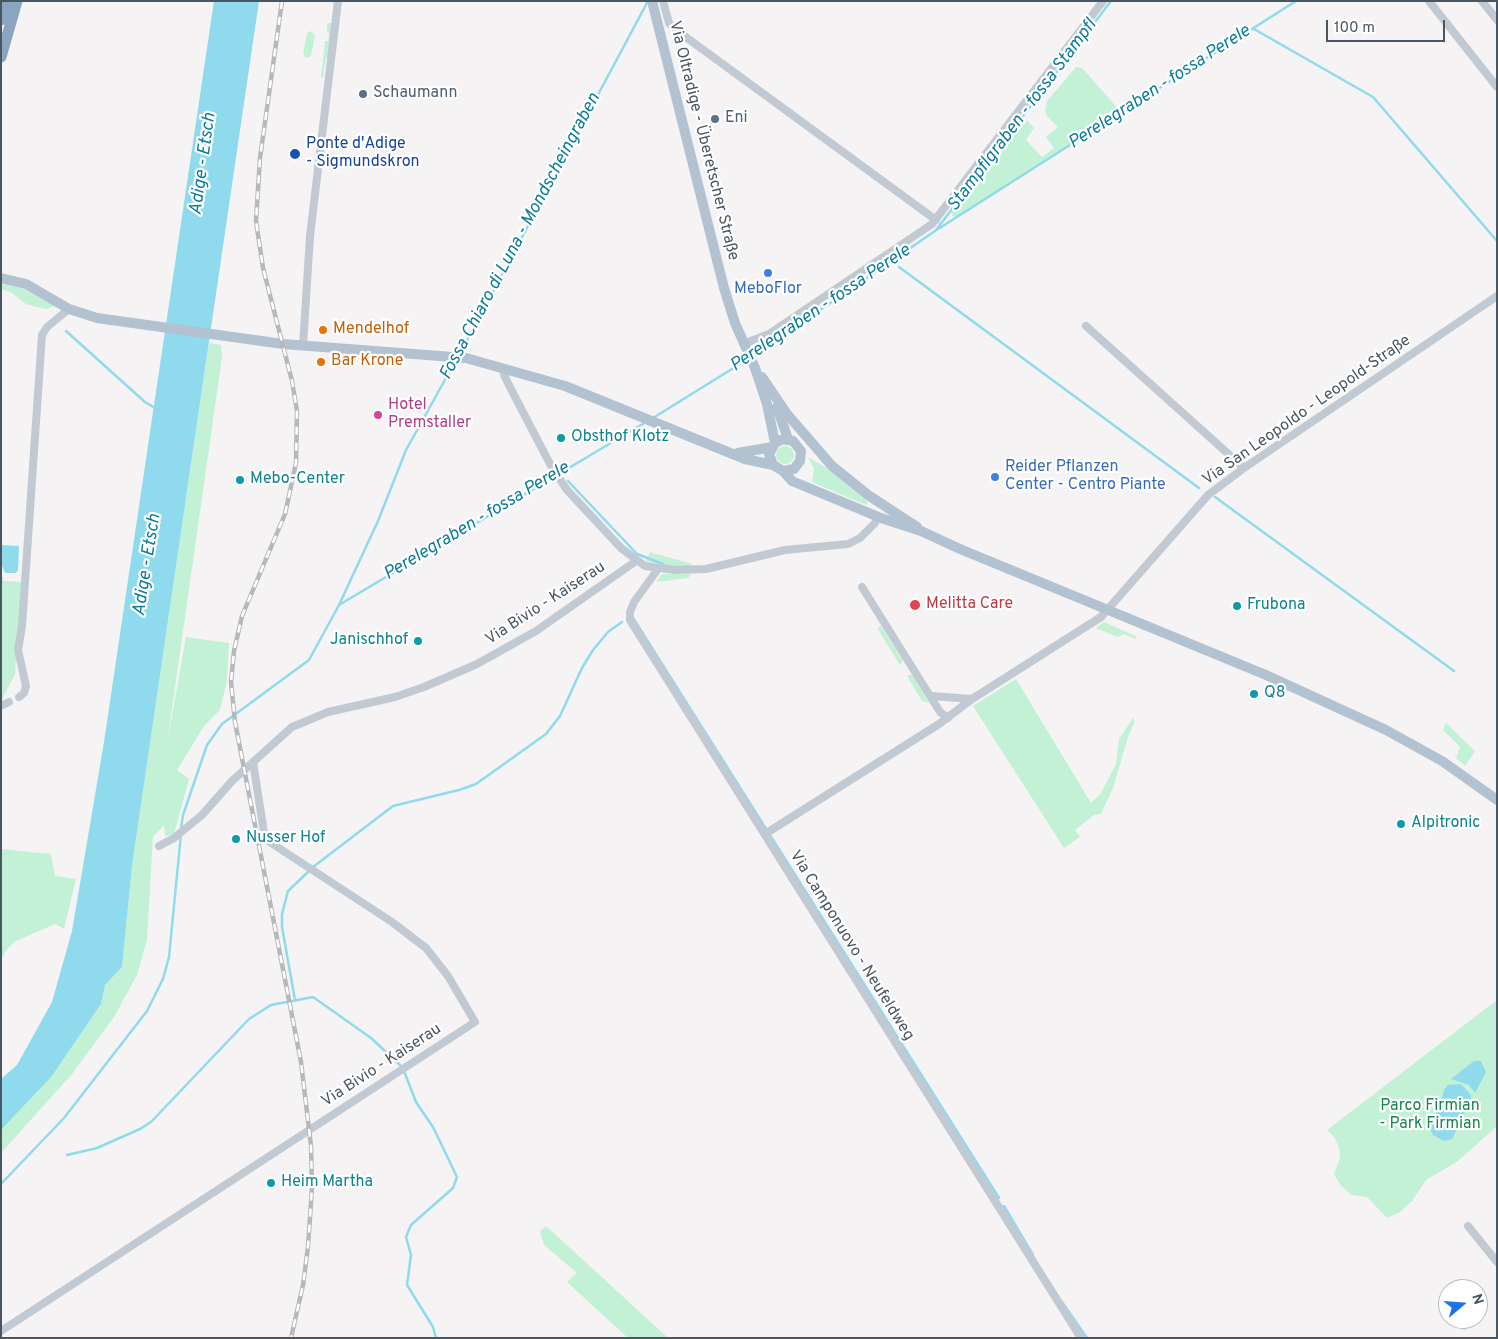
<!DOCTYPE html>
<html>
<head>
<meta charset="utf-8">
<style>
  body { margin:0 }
  #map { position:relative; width:1498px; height:1339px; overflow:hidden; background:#f5f3f3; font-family:Overpass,sans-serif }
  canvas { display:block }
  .frame { position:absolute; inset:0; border:2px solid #4a5661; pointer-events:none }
  .north { position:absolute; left:1438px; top:1279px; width:50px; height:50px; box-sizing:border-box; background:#fff; border:1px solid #b7bbc0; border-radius:50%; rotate:72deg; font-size:14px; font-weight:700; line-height:20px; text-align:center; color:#4a5661 }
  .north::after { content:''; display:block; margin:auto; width:18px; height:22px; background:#1a73e8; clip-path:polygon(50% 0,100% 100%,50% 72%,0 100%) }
  .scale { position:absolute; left:1326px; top:20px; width:119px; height:22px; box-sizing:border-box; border:2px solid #4a5661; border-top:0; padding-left:6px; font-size:15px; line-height:18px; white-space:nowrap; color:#4a5661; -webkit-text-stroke:4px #fff; paint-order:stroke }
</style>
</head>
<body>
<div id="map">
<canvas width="1498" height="1339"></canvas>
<div class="frame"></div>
<div class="north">N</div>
<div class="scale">100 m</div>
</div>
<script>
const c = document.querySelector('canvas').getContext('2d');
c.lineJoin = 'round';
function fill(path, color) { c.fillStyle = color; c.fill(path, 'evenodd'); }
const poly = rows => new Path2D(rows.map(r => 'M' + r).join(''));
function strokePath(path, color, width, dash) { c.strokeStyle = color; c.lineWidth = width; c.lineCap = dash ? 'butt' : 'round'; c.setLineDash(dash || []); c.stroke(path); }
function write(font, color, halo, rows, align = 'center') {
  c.font = font + ' Overpass,sans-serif'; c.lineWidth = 4.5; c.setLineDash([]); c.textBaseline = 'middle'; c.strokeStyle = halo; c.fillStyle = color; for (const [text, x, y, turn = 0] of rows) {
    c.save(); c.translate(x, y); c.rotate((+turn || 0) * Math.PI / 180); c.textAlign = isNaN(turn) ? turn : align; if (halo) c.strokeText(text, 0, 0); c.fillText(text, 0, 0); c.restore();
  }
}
fill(poly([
  [334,1,337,1,330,58,326,58,323,77,321,77,325,41,328,41,329,33,327,33,327,23,332,23],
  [311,31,315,36,311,56,306,58,303,54,307,33],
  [1076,67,1082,68,1120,111,955,219,951,213,1027,120,1034,128,1026,140,1042,157,1054,148,1046,137,1058,127,1047,116,1045,110,1047,101],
  [1,284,20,287,55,306,46,309,26,304,12,293,1,289],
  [209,343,221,345,222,357,167,744,186,637,229,643,227,681,220,710,204,726,177,770,189,779,174,834,165,836,164,826,153,836,147,940,137,975,114,1017,72,1074,1,1153,1,1130,52,1076,101,1004,105,985,122,967,132,866],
  '776 455a9 9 0 1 1 18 0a9 9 0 1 1-18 0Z',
  [808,457,825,467,868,502,866,505,812,482,814,469],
  [650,552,692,564,689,569,659,564,646,561],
  [1,574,4,581,22,582,15,674,1,701],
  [662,574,692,574,688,578,656,582],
  [1104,622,1137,637,1135,639,1124,634,1118,637,1096,628],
  [881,626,903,661,900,665,877,628],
  [912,674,929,703,922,701,907,676],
  [1016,679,1091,803,1101,793,1116,764,1119,739,1133,718,1135,721,1128,737,1113,788,1101,814,1094,815,1075,830,1080,837,1064,848,973,706],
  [1446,723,1475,751,1465,766,1456,758,1460,747,1443,730],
  [1,849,51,854,55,876,76,879,64,929,55,924,16,941,8,948,1,960],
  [1497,1000,1497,1126,1458,1161,1426,1180,1412,1201,1400,1212,1387,1218,1367,1197,1352,1195,1341,1186,1334,1174,1340,1158,1339,1148,1335,1138,1327,1130],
  [546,1226,581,1258,668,1338,628,1338,567,1282,577,1273,544,1245,540,1231],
  [1467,1319,1477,1319,1464,1331,1460,1325]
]), '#c3f1d5');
fill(poly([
  [214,1,259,1,132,866,122,967,105,985,101,1004,52,1076,1,1130,1,1079,17,1065,52,1002,72,931,104,742],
  [1,545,19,546,18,570,16,573,5,573,1,563],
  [1474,1061,1481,1061,1486,1072,1475,1093,1469,1085,1451,1079],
  [1461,1084,1471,1095,1471,1100,1452,1139,1444,1141,1433,1135,1429,1127,1439,1108,1444,1090,1448,1085]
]), '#90daee');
strokePath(poly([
  [1254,29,1373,97,1497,241],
  [936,230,1111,1],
  [899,267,1199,488],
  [66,331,145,402,155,408],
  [459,355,648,1],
  [753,356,935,231,1296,1],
  [653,418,748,359],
  [568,481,637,554,663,564],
  [1215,497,1454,671],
  [339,605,646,422],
  [633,618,999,1198],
  [181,829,183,815,207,745,222,724,309,660,339,605,378,521,406,450,456,360],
  [313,867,393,806,459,790,476,784,546,734,560,716,582,668,593,650,608,632,622,622],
  [295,1000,282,927,282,914,288,891,309,871],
  [404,1071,416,1102,433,1127,457,1177,453,1188,411,1225,406,1237,411,1255,407,1285,433,1327,436,1338],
  [67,1155,97,1148,140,1129,151,1122,249,1019,271,1005,313,997,371,1038,401,1066],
  [1,1184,64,1118,147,1011,163,979,169,957,181,834],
  [1004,1206,1033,1255],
  [1062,1302,1087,1338]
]), '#90daee', 2.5);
strokePath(poly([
  [663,1,669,23,683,35,936,220],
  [1429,1,1497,87],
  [1482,1,1497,20],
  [1086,326,1244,468],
  [743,344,769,334,932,224,1103,1],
  [303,346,310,236,338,1],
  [505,369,504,375,512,391,550,464,567,490,621,548,645,566,675,570,706,569,785,550,848,544,860,538,875,523],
  [658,569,634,602,630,612,630,620,1081,1338],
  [862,587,940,712,948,718],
  [931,696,972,699],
  [19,697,24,693,26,686,18,650,22,626,42,335,47,327,69,309],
  [1,706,9,702],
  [765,834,939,724,972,699,1101,617,1208,495,1244,468,1497,296],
  [159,846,174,838,202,815,232,781,292,727,328,712,395,697,424,687,477,664,536,631,636,561],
  [1468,1226,1497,1262],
  [1,1331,475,1022,448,976,426,948,392,922,265,839,253,762]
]), '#c1cad2', 8);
strokePath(poly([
  [652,1,724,288,735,323,755,368,767,404,775,443],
  [1,278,26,284,69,309,97,318,283,344,466,358,565,386,745,459,773,465,783,471,792,481,881,518,921,531,960,549,1266,675,1386,730,1442,761,1497,800],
  [762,377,787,414,832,466,868,495,917,527],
  [777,407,788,439],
  [738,453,772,447],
  [773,465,769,454,775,443,783,439,793,441,801,451,800,461,794,469,783,471]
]), '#b3c2d1', 10);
strokePath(poly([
  [1,20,6,1],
  [1,57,17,1]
]), '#8ba5c1', 11);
const rail = poly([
  [282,1,260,158,256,221,263,268,292,381,297,411,296,463,285,514,242,616,234,651,231,682,235,722,301,1062,311,1146,312,1187,308,1247,303,1285,291,1338]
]);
strokePath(rail, '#b5b8bd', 4.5);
strokePath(rail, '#fff', 2.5, [8]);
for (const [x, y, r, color] of [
  [363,94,5,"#5c6f8a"],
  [715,119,5,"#5c6f8a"],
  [295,154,6,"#1a4fb4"],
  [768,273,5,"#3f7fe0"],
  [323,330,5,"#e8710a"],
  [321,362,5,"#e8710a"],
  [378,415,5,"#d1479c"],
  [561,438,5,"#0f9aa8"],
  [995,477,5,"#3f7fe0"],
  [240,480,5,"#0f9aa8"],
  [915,605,6,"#e0444e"],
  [1237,606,5,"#0f9aa8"],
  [418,641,5,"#0f9aa8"],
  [1254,694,5,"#0f9aa8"],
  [1401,824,5,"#0f9aa8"],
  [236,839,5,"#0f9aa8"],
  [271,1183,5,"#0f9aa8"]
]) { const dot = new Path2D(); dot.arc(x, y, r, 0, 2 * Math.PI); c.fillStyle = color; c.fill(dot); strokePath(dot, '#fff', 2); }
write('16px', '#4e5e75', '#fff', [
  ["Schaumann",373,94],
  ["Eni",725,119]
], 'left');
write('16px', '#4a5661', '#fff', [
  ["Via Oltradige - Überetscher Straße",703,141,76],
  ["Via San Leopoldo - Leopold-Straße",1307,411,-35],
  ["Via Bivio - Kaiserau",546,604,-33],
  ["Via Camponuovo - Neufeldweg",851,946,58],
  ["Via Bivio - Kaiserau",382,1066,-33]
]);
write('16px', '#164399', '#fff', [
  ["Ponte d'Adige",306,145],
  ["- Sigmundskron",306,163]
], 'left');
write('16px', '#366cbe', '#fff', [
  ["MeboFlor",768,290],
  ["Reider Pflanzen",1005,468,"left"],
  ["Center - Centro Piante",1005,486,"left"]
]);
write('16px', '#c56008', '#fff', [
  ["Mendelhof",333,330],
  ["Bar Krone",331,362]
], 'left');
write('16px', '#b23c85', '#fff', [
  ["Hotel",388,406],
  ["Premstaller",388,424]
], 'left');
write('16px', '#0d838f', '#fff', [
  ["Obsthof Klotz",571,438],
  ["Mebo-Center",250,480],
  ["Frubona",1247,606],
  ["Janischhof",408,641,"right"],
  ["Q8",1264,694],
  ["Alpitronic",1411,824],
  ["Nusser Hof",246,839],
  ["Heim Martha",281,1183]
], 'left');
write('16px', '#be3a42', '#fff', [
  ["Melitta Care",926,605]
], 'left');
write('16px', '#17864f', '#fff', [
  ["Parco Firmian",1430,1107],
  ["- Park Firmian",1430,1125]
]);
write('italic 18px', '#0c7c9b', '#fff', [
  ["Perelegraben - fossa Perele",1160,88,-33],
  ["Stampflgraben - fossa Stampfl",1023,116,-53],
  ["Adige - Etsch",204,164,-82],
  ["Fossa Chiaro di Luna - Mondscheingraben",521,237,-62],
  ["Perelegraben - fossa Perele",821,309,-34],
  ["Perelegraben - fossa Perele",477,522,-31],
  ["Adige - Etsch",148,565,-81]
]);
</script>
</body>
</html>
